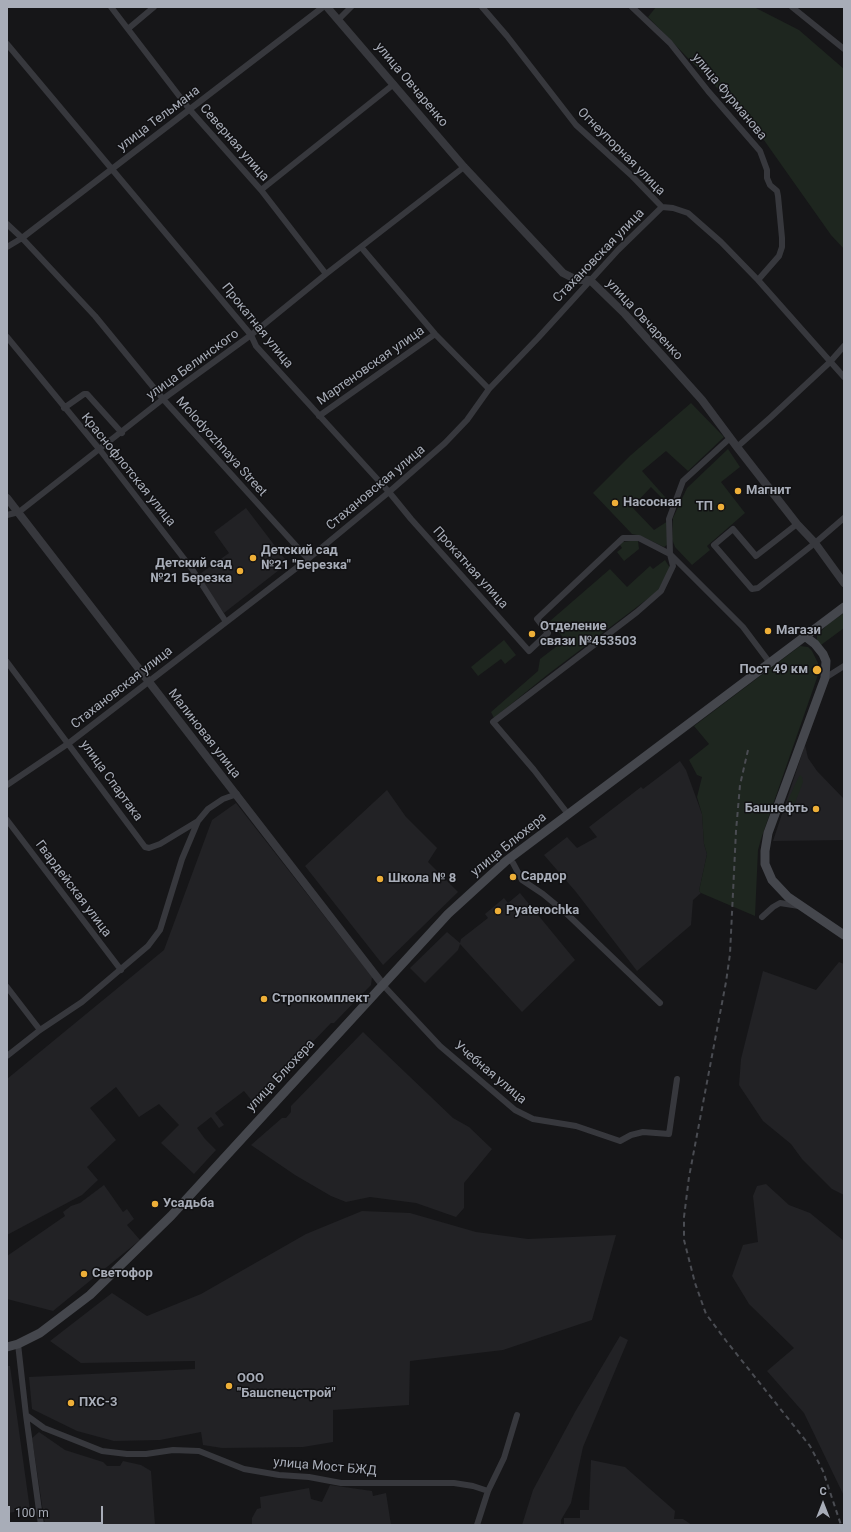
<!DOCTYPE html>
<html>
<head>
<meta charset="utf-8">
<style>
  body { margin:0 }
  #map { position:relative; width:851px; height:1532px; overflow:hidden; background:#161618; font-family:Roboto,sans-serif }
  canvas { display:block }
  .frame { position:absolute; inset:0; border:8px solid #a8adb8; pointer-events:none }
  .north { position:absolute; left:803px; top:1484px; width:40px; height:40px; -webkit-text-stroke:3px #111113; paint-order:stroke; rotate:0deg; font-size:11px; font-weight:700; line-height:16px; text-align:center; color:#a8adb8 }
  .north::after { content:''; display:block; margin:auto; width:14px; height:18px; background:#a8adb8; clip-path:polygon(50% 0,100% 100%,50% 72%,0 100%) }
  .scale { position:absolute; left:8px; top:1506px; width:95px; height:18px; box-sizing:border-box; border:2px solid #a8adb8; border-top:0; padding-left:5px; font-size:12px; line-height:14px; white-space:nowrap; color:#a8adb8; -webkit-text-stroke:3px #111113; paint-order:stroke }
</style>
</head>
<body>
<div id="map">
<canvas width="851" height="1532"></canvas>
<div class="frame"></div>
<div class="north">С</div>
<div class="scale">100 m</div>
</div>
<script>
const c = document.querySelector('canvas').getContext('2d');
c.lineJoin = 'round';
function fill(path, color) { c.fillStyle = color; c.fill(path, 'evenodd'); }
const poly = rows => new Path2D(rows.map(r => 'M' + r).join(''));
function strokePath(path, color, width, dash) { c.strokeStyle = color; c.lineWidth = width; c.lineCap = dash ? 'butt' : 'round'; c.setLineDash(dash || []); c.stroke(path); }
function write(font, color, halo, rows, align = 'center') {
  c.font = font + ' Roboto,sans-serif'; c.lineWidth = 3; c.setLineDash([]); c.textBaseline = 'middle'; c.strokeStyle = halo; c.fillStyle = color; for (const [text, x, y, turn = 0] of rows) {
    c.save(); c.translate(x, y); c.rotate((+turn || 0) * Math.PI / 180); c.textAlign = isNaN(turn) ? turn : align; if (halo) c.strokeText(text, 0, 0); c.fillText(text, 0, 0); c.restore();
  }
}
fill(poly([
  [246,508,288,563,224,613,197,576,229,553,214,532],
  [805,745,808,758,817,771,844,799,844,840,773,841],
  [680,761,686,770,702,814,704,844,707,854,699,891,701,893,693,900,691,925,637,971,576,892,544,855,567,837,577,848,597,837,589,827,641,787,643,789],
  [387,790,406,817,437,848,428,862,458,892,383,965,305,866],
  [236,803,372,977,371,985,334,1023,331,1023,264,1093,253,1102,244,1091,215,1113,224,1125,219,1128,211,1117,197,1128,205,1139,216,1150,194,1174,161,1143,179,1125,159,1104,139,1117,116,1087,90,1108,116,1140,87,1167,98,1180,82,1195,7,1235,7,1079,164,950,212,820],
  [520,893,575,960,522,1012,460,944,458,950,425,983,410,968,447,932,460,943,461,939,488,918,485,914,504,898,508,903],
  [839,962,844,964,844,1195,832,1189,802,1159,791,1144,763,1121,739,1085,741,1059,763,971,816,990],
  [363,1032,453,1118,469,1127,492,1149,464,1183,464,1208,456,1217,416,1203,370,1197,346,1202,331,1196,295,1175,251,1145,282,1118,286,1118,291,1112,291,1106],
  [766,1184,789,1205,810,1213,844,1241,844,1496,804,1413,767,1371,794,1348,749,1304,732,1276,743,1245,758,1242,753,1196,757,1186],
  [104,1185,123,1212,127,1209,134,1219,127,1225,140,1240,53,1311,7,1299,7,1256,65,1216,63,1212,71,1206,80,1203],
  [362,1211,410,1213,476,1232,528,1239,616,1235,592,1320,503,1350,410,1361,409,1405,333,1410,333,1442,303,1447,222,1448,203,1445,201,1432,160,1440,114,1441,77,1431,32,1409,29,1377,195,1369,195,1361,81,1363,50,1341,112,1293,147,1316,201,1294,306,1234],
  [620,1336,628,1340,583,1447,571,1503,561,1520,561,1525,522,1525,533,1490,575,1412],
  [7,1366,10,1366,30,1510,7,1513],
  [39,1432,65,1450,103,1462,107,1466,120,1466,123,1461,141,1465,151,1471,155,1525,45,1525,32,1438],
  [591,1460,625,1467,675,1511,674,1519,683,1519,692,1525,564,1525,564,1518,580,1518,580,1510,589,1510],
  [330,1485,372,1491,373,1496,386,1493,391,1525,252,1525,252,1518,257,1509,261,1508,260,1497,309,1488,311,1499,322,1502]
]), '#222225');
fill(poly([
  [656,7,754,7,799,30,844,69,844,249,831,235,754,126,648,17],
  [691,403,724,437,688,471,666,451,642,471,666,498,671,507,651,487,632,507,654,530,668,521,667,545,664,547,641,536,632,534,593,493,631,455],
  [728,449,740,467,721,482,745,513,707,546,710,550,692,565,675,547,672,539,673,518,687,488],
  [630,541,638,541,639,549,624,561,617,552,622,548,620,545,622,542],
  [665,560,670,568,658,591,547,675,494,718,491,712,538,671,540,659,565,640,550,621,610,569,627,587,650,566,653,569],
  [844,613,844,628,821,645,817,641,817,635,828,624],
  [504,640,516,655,505,664,501,659,478,676,471,667],
  [800,646,808,647,812,651,818,663,819,672,761,839,758,850,755,916,701,893,699,891,707,854,704,844,702,814,697,797,702,777,697,775,689,760,709,744,694,726],
  [800,775,802,777,803,782,795,803,790,805,788,800,798,778]
]), '#1e261f');
strokePath(poly([
  [111,7,190,110,261,190,326,274],
  [482,7,507,36,576,125,631,175,662,207,673,208,688,213,721,242,758,280,844,377],
  [632,7,670,43,708,91,760,151,767,170,767,178,770,185,777,191,778,196,782,238,782,247,779,256,758,280],
  [792,7,844,49],
  [339,19,351,7],
  [129,28,154,7],
  [7,44,251,335,256,346,389,492,411,519,529,651,548,633,537,619,623,538,639,538,670,554,743,627,770,663],
  [261,190,394,84],
  [7,224,22,238,95,316,163,399,308,559],
  [7,247,22,238,323,7],
  [361,247,435,334,489,389],
  [7,337,100,450,192,569,226,622],
  [64,408,84,394,87,394,122,433],
  [319,416,435,334],
  [737,447,771,417,830,362,844,346],
  [7,515,19,512,163,399,251,335,326,274,464,167],
  [797,524,756,556,733,529,714,545,752,589,758,588,815,543,844,518],
  [7,662,145,847,149,848,160,844,198,821],
  [825,678,844,666],
  [7,785,69,743,308,559,389,492,445,443,467,420,489,389,538,338,618,250,662,207],
  [568,814,534,770,493,722,637,612,661,591,673,566,670,554,669,519,683,481,730,438],
  [7,820,121,970],
  [509,859,513,863,522,880,543,894,566,913,660,1003],
  [762,917,773,907,780,903,799,906],
  [383,985,440,1046,515,1110,533,1119,576,1126,620,1141,631,1135,643,1132,669,1134,677,1079],
  [7,987,40,1030],
  [7,1056,40,1030,82,1002,148,946,160,930,182,859,198,821,208,809,223,799,237,794],
  [18,1344,26,1415,44,1428,77,1441,102,1451,127,1454,146,1454,173,1450,199,1451,244,1469,279,1475,309,1477,341,1483,454,1483,473,1486,488,1491,477,1525],
  [26,1415,41,1525],
  [488,1491,504,1458,517,1415]
]), '#37383d', 6);
strokePath(poly([
  [327,7,464,167,563,273,577,280,590,280,625,314,702,400,737,447,797,524,815,543,844,583],
  [7,498,383,985]
]), '#37383d', 8);
strokePath(poly([
  [806,637,815,644,823,654,826,661,825,678,768,833,765,851,765,864,772,880,788,897,844,935],
  [7,1347,18,1344,40,1333,90,1295,171,1216,448,914,506,861,844,607]
]), '#45474d', 9);
strokePath(poly([
  [748,750,740,785,736,831,730,954,726,982,689,1177,684,1217,684,1240,695,1283,706,1314,727,1342,810,1446,823,1471,841,1525]
]), '#4a4c52', 2, [5, 4]);
for (const [x, y, r, color] of [
  [738,491,4,"#eeaf38"],
  [615,503,4,"#eeaf38"],
  [721,507,4,"#eeaf38"],
  [253,558,4,"#eeaf38"],
  [240,571,4,"#eeaf38"],
  [768,631,4,"#eeaf38"],
  [532,634,4,"#eeaf38"],
  [817,670,5,"#eeaf38"],
  [816,809,4,"#eeaf38"],
  [513,877,4,"#eeaf38"],
  [380,879,4,"#eeaf38"],
  [498,911,4,"#eeaf38"],
  [264,999,4,"#eeaf38"],
  [155,1204,4,"#eeaf38"],
  [84,1274,4,"#eeaf38"],
  [229,1386,4,"#eeaf38"],
  [71,1403,4,"#eeaf38"]
]) { const dot = new Path2D(); dot.arc(x, y, r, 0, 2 * Math.PI); c.fillStyle = color; c.fill(dot); strokePath(dot, '#111113', 1.5); }
write('13px', '#a8adb8', '#111113', [
  ["улица Овчаренко",411,85,50],
  ["улица Фурманова",729,97,50],
  ["улица Тельмана",159,119,-37],
  ["Северная улица",234,143,49],
  ["Огнеупорная улица",621,152,45],
  ["Стахановская улица",599,256,-46],
  ["улица Овчаренко",644,320,47],
  ["Прокатная улица",257,326,51],
  ["улица Белинского",193,365,-36],
  ["Мартеновская улица",371,366,-35],
  ["Molodyozhnaya Street",221,447,48],
  ["Краснофлотская улица",128,470,51],
  ["Стахановская улица",376,488,-40],
  ["Прокатная улица",470,568,48],
  ["Стахановская улица",122,688,-38],
  ["Малиновая улица",204,734,52],
  ["улица Спартака",111,781,54],
  ["улица Блюхера",509,845,-39],
  ["Гвардейская улица",73,889,53],
  ["Учебная улица",490,1073,40],
  ["улица Блюхера",281,1076,-47],
  ["улица Мост БЖД",325,1467,5]
]);
write('bold 13px', '#a8adb8', '#111113', [
  ["Магнит",746,491],
  ["Насосная",623,503],
  ["ТП",713,507,"right"],
  ["Детский сад",261,551],
  ["№21 \"Березка\"",261,566],
  ["Детский сад",232,564,"right"],
  ["№21 Березка",232,579,"right"],
  ["Отделение",540,627],
  ["связи №453503",540,642],
  ["Магази",776,631],
  ["Пост 49 км",808,670,"right"],
  ["Башнефть",808,809,"right"],
  ["Сардор",521,877],
  ["Школа № 8",388,879],
  ["Pyaterochka",506,911],
  ["Стропкомплект",272,999],
  ["Усадьба",163,1204],
  ["Светофор",92,1274],
  ["ООО",237,1379],
  ["\"Башспецстрой\"",237,1394],
  ["ПХС-3",79,1403]
], 'left');
</script>
</body>
</html>
